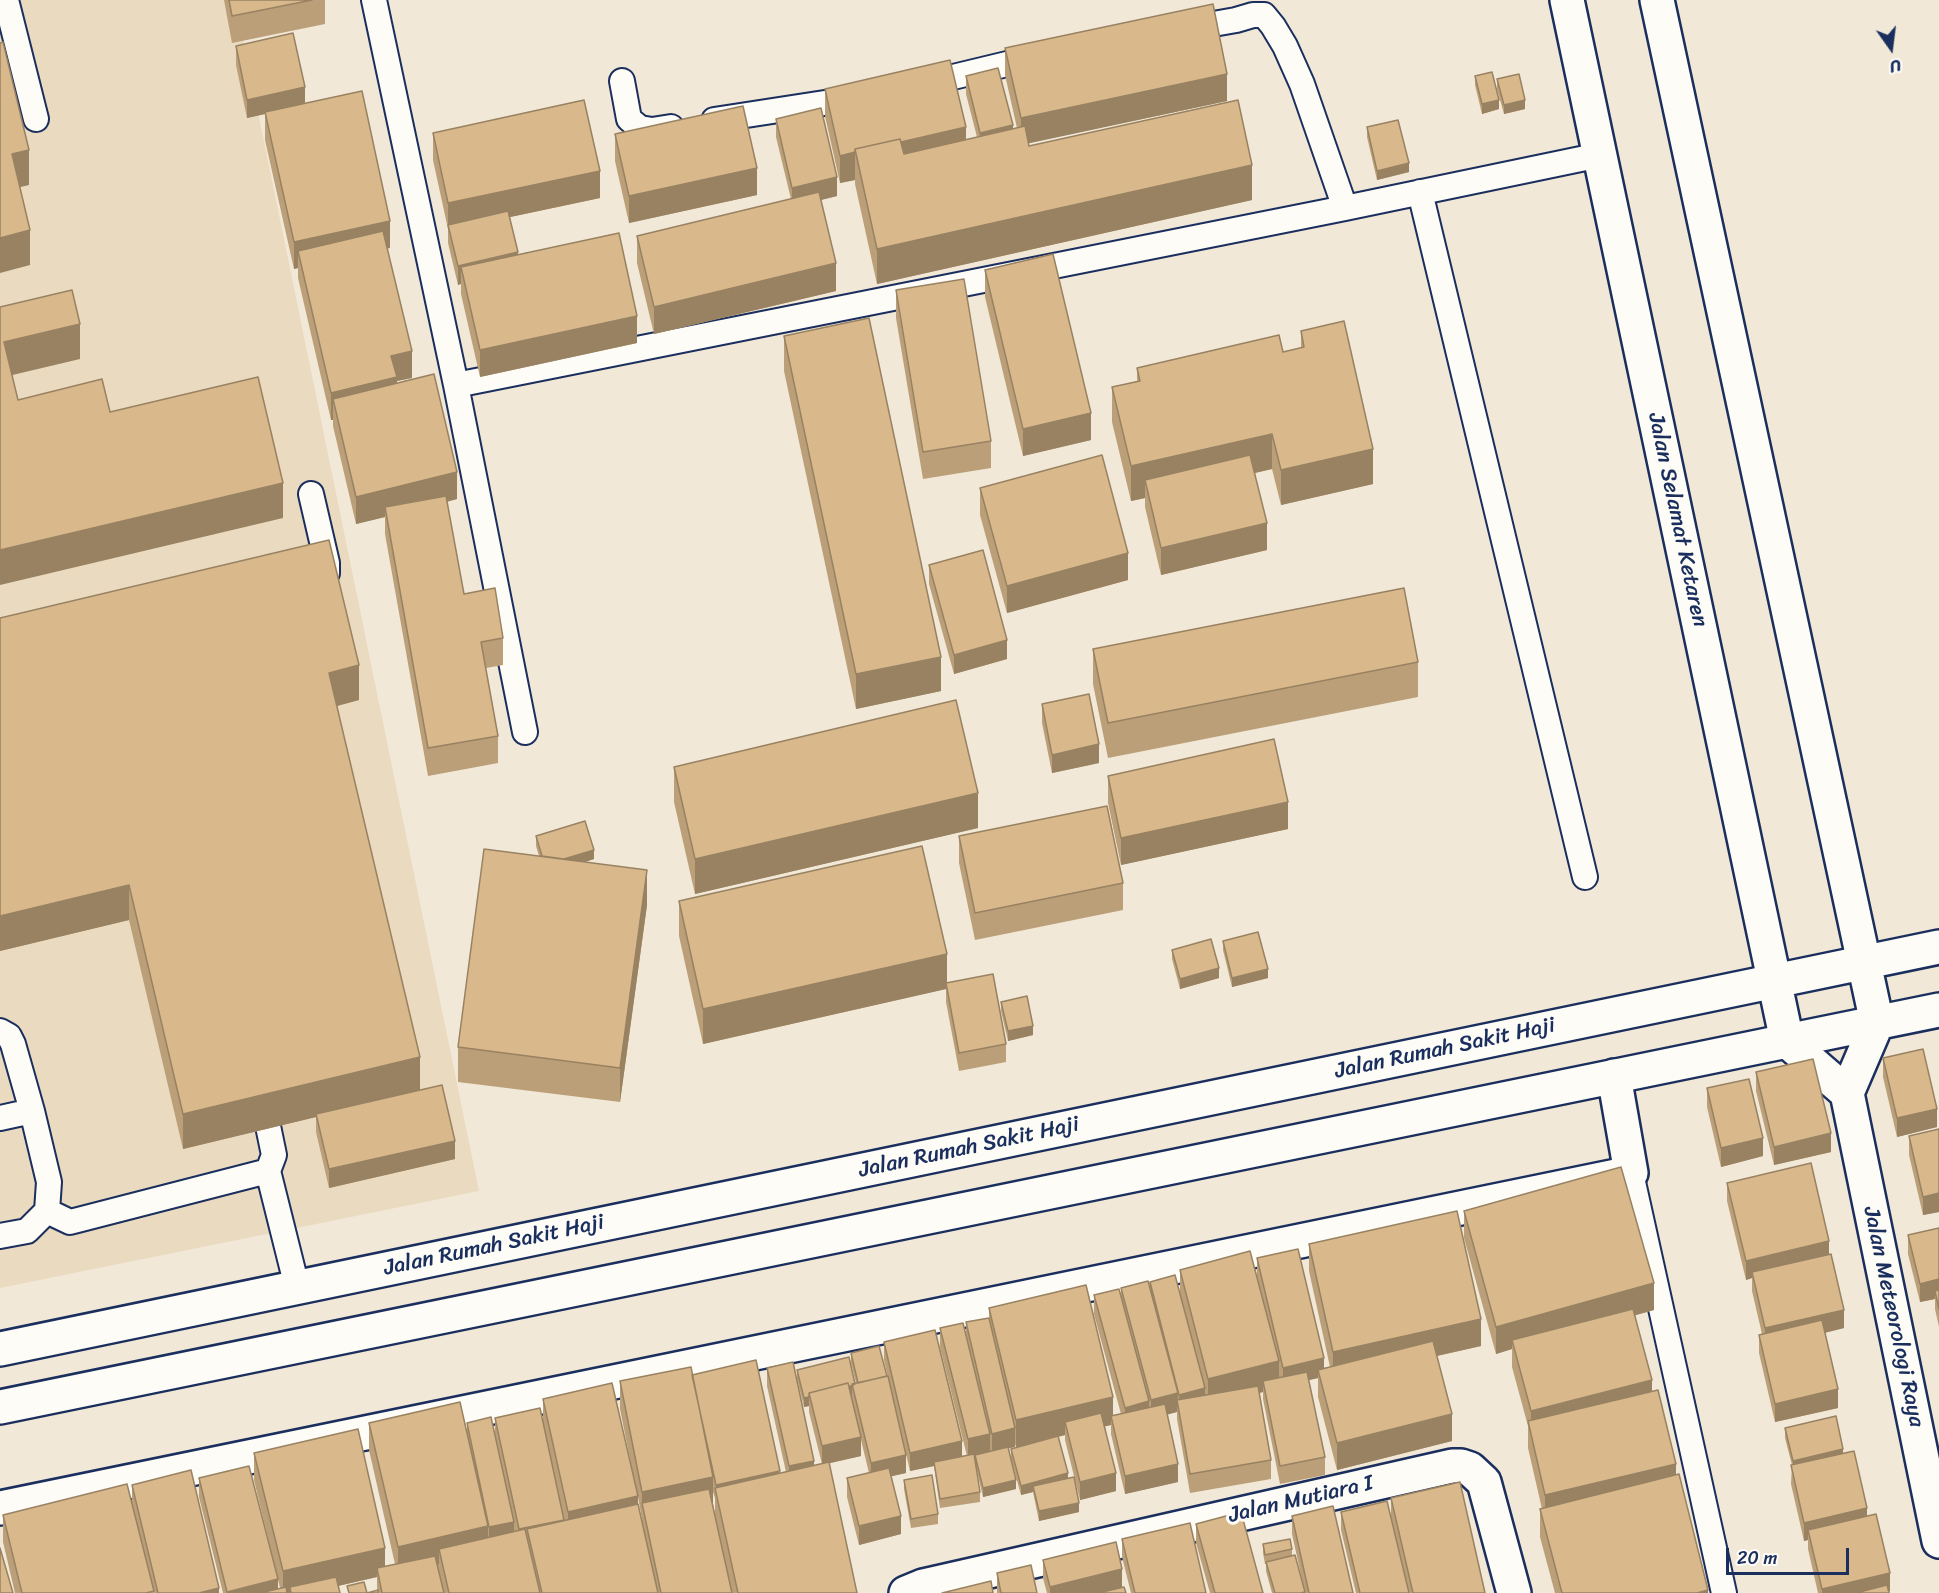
<!DOCTYPE html>
<html>
<head>
<meta charset="utf-8">
<style>
  body { margin:0 }
  #map { position:relative; width:1939px; height:1593px; overflow:hidden; background:#f2e8d7; font-family:Sriracha,sans-serif }
  canvas { display:block }
  .north { position:absolute; left:1861px; top:18px; width:60px; height:60px; -webkit-text-stroke:4px #fdfcf7; paint-order:stroke; rotate:166deg; font-size:16px; font-weight:700; line-height:24px; text-align:center; color:#1b2f5e }
  .north::after { content:''; display:block; margin:auto; width:21px; height:27px; background:#1b2f5e; clip-path:polygon(50% 0,100% 100%,50% 72%,0 100%) }
  .scale { position:absolute; left:1726px; top:1548px; width:123px; height:27px; box-sizing:border-box; border:3px solid #1b2f5e; border-top:0; padding-left:8px; font-size:18px; line-height:21px; white-space:nowrap; color:#1b2f5e; -webkit-text-stroke:4px #fdfcf7; paint-order:stroke }
</style>
</head>
<body>
<div id="map">
<canvas width="1939" height="1593"></canvas>
<div class="north">U</div>
<div class="scale">20 m</div>
</div>
<script>
const c = document.querySelector('canvas').getContext('2d');
c.lineJoin = 'round';
function fill(path, color) { c.fillStyle = color; c.fill(path, 'evenodd'); }
const poly = rows => new Path2D(rows.map(r => 'M' + r).join(''));
function strokePath(path, color, width, dash) { c.strokeStyle = color; c.lineWidth = width; c.lineCap = dash ? 'butt' : 'round'; c.setLineDash(dash || []); c.stroke(path); }
function write(font, color, halo, rows, align = 'center') {
  c.font = font + ' Sriracha,sans-serif'; c.lineWidth = 6; c.setLineDash([]); c.textBaseline = 'middle'; c.strokeStyle = halo; c.fillStyle = color; for (const [text, x, y, turn = 0] of rows) {
    c.save(); c.translate(x, y); c.rotate((+turn || 0) * Math.PI / 180); c.textAlign = isNaN(turn) ? turn : align; if (halo) c.strokeText(text, 0, 0); c.fillText(text, 0, 0); c.restore();
  }
}
fill(poly([
  [0,0,235,0,479,1191,0,1288]
]), '#eadac0');
const service = poly([
  [6,0,36,119],
  [374,0,456,385,1345,208,1600,155],
  [1185,29,1236,20,1253,15,1264,15,1273,26,1285,46,1302,84,1345,208],
  [622,81,629,119,640,128,652,130,671,127],
  [924,84,1036,57],
  [714,120,857,98],
  [1420,192,1585,877],
  [456,385,525,732],
  [311,494,327,563,327,573],
  [0,1031,9,1036,13,1044,32,1111,0,1118],
  [268,1171,297,1287],
  [1631,1173,1724,1593],
  [47,1211,70,1222,268,1171,274,1155,262,1097],
  [0,1236,27,1231,47,1211,49,1182,32,1111]
]);
const minor = poly([
  [0,1349,1775,981],
  [0,1407,1787,1041],
  [0,1508,1631,1173,1614,1076],
  [906,1593,923,1586,1452,1466,1461,1466,1470,1469,1484,1482,1514,1593]
]);
const tertiary = poly([
  [1567,0,1787,1041],
  [1657,0,1877,1023,1847,1093,1939,1541],
  [1775,981,1939,947],
  [1787,1041,1939,1010],
  [1787,1041,1847,1093]
]);
strokePath(service, '#1b2f5e', 28);
strokePath(minor, '#1b2f5e', 38);
strokePath(tertiary, '#1b2f5e', 38);
strokePath(service, '#fdfcf7', 24);
strokePath(minor, '#fdfcf7', 33);
strokePath(tertiary, '#fdfcf7', 33);
fill(poly([
  [224,0,325,0,325,24,232,43],
  [236,46,305,104,390,248,387,248,412,378,397,381,397,383,457,499,447,502,464,594,503,638,503,665,486,668,498,736,498,763,428,776,385,534,385,517,356,524,333,426,333,420,331,420,298,278,298,268,294,269,265,140,265,114,247,118,236,65],
  [1005,48,1227,101,1028,143,1029,146,1252,200,877,284,855,184,855,180,840,183,825,116,825,89,966,140,977,137,966,94,966,76,1013,129,1017,128,1005,75],
  [1475,76,1499,109,1482,114,1475,85],
  [1497,79,1525,109,1504,114,1497,89],
  [776,119,837,196,821,200,836,291,654,334,637,263,637,236,791,199,776,137],
  [1367,127,1409,172,1377,180,1367,137],
  [433,133,600,198,510,217,518,255,637,343,480,377,461,294,461,284,458,285,448,243,448,229,433,160],
  [615,134,757,195,629,223,615,161],
  [985,270,1091,440,1023,456,985,297],
  [896,290,991,441,991,468,923,479,896,318],
  [1301,331,1373,484,1281,505,1272,469,1255,473,1267,550,1161,575,1145,507,1145,498,1131,501,1112,422,1112,387,1137,381,1137,368,1283,352,1301,348],
  [784,336,941,691,856,709,784,371],
  [980,488,1128,580,1007,613,980,515],
  [929,565,1007,659,954,674,929,584],
  [0,618,359,700,337,706,420,1090,455,1159,329,1188,316,1132,316,1117,183,1149,129,920,0,951],
  [1093,649,1418,662,1418,697,1108,758,1093,684],
  [1042,704,1099,763,1052,773,1042,723],
  [674,767,978,828,695,894,674,802],
  [1108,776,1288,829,1121,865,1108,803],
  [536,836,594,859,585,862,647,905,620,1102,458,1082,458,1047,539,856,536,846],
  [959,836,1123,883,1123,910,975,940,959,863],
  [679,901,947,983,1006,1044,1006,1062,959,1071,946,1002,946,989,703,1044,679,936],
  [1223,941,1268,978,1232,987,1223,950],
  [1172,950,1219,978,1180,989,1172,959],
  [1001,1002,1033,1035,1008,1041,1001,1011],
  [1883,1058,1937,1127,1897,1137,1883,1077],
  [1756,1072,1831,1152,1774,1165,1756,1091],
  [1707,1088,1763,1156,1721,1167,1707,1107],
  [1939,1129,1939,1212,1923,1215,1909,1155,1909,1136],
  [1727,1183,1829,1254,1844,1328,1825,1333,1838,1408,1775,1422,1759,1353,1759,1335,1762,1334,1752,1291,1752,1278,1746,1280,1727,1201],
  [1464,1211,1654,1310,1635,1315,1652,1391,1708,1593,1555,1593,1540,1537,1540,1509,1542,1509,1528,1448,1528,1426,1512,1367,1512,1349,1496,1354,1464,1238],
  [1939,1228,1939,1327,1935,1309,1935,1299,1920,1302,1908,1254,1908,1235],
  [1309,1244,1481,1346,1437,1356,1452,1441,1337,1470,1318,1397,1318,1378,1309,1380,1325,1457,1325,1475,1280,1484,1263,1399,1263,1392,1259,1393,1271,1460,1271,1479,1190,1493,1177,1419,1177,1412,1167,1414,1178,1482,1125,1494,1111,1434,1111,1425,1105,1426,1116,1491,1080,1500,1065,1440,1065,1435,1058,1437,1068,1478,1079,1512,1039,1521,1033,1492,1021,1495,1011,1459,1011,1449,1036,1442,1016,1447,1015,1444,1015,1447,1008,1448,1016,1489,983,1497,976,1467,980,1492,980,1502,940,1508,934,1466,910,1471,884,1360,884,1342,962,1457,967,1456,940,1347,940,1328,966,1334,966,1322,989,1320,989,1308,1113,1416,1121,1414,1094,1314,1094,1295,1121,1296,1121,1288,1150,1289,1150,1282,1180,1292,1180,1270,1257,1277,1257,1258,1324,1368,1330,1367,1309,1271],
  [851,1353,906,1473,891,1476,901,1534,859,1545,847,1497,847,1478,869,1473,861,1440,861,1456,829,1463,857,1593,378,1593,377,1587,377,1577,338,1586,340,1593,223,1593,199,1497,199,1478,278,1589,280,1588,254,1480,254,1453,385,1567,395,1564,369,1450,369,1423,467,1431,467,1423,495,1434,495,1418,543,1420,543,1399,636,1489,620,1409,620,1381,692,1375,780,1473,786,1472,767,1386,767,1368,814,1466,822,1464,809,1412,809,1406,804,1407,797,1379,797,1370,856,1383,851,1363],
  [713,1492,715,1498,715,1514,713,1504],
  [638,1497,642,1519,642,1522,638,1504],
  [1785,1428,1843,1453,1867,1516,1890,1591,1889,1592,1889,1593,1818,1593,1808,1549,1808,1540,1804,1541,1791,1484,1792,1465,1785,1438],
  [904,1480,938,1514,938,1524,911,1528,904,1489],
  [132,1485,219,1593,15,1593,3,1542,3,1515,132,1504],
  [1391,1498,1485,1593,1356,1593,1341,1530,1341,1512,1391,1518],
  [1292,1516,1353,1593,1305,1593,1292,1534],
  [1196,1524,1263,1593,1210,1593,1196,1543],
  [1122,1539,1206,1593,1131,1593,1122,1557],
  [1263,1544,1292,1549,1292,1556,1305,1593,1272,1593,1266,1571,1266,1564,1265,1564,1263,1553],
  [1043,1560,1122,1587,1126,1593,1047,1593,1043,1578],
  [997,1573,1037,1593,997,1593]
]), '#bb9f78');
fill(poly([
  [1227,74,1227,101,1021,145,1021,118],
  [305,87,305,105,247,118,247,100],
  [1499,100,1499,109,1482,114,1482,104],
  [1525,100,1525,109,1504,114,1504,105],
  [1013,125,1013,143,980,152,980,133],
  [966,127,966,154,861,178,855,152],
  [29,150,29,185,12,189,12,154],
  [855,152,855,180,840,183,840,156],
  [1409,163,1409,172,1377,180,1377,171],
  [1252,165,1252,200,877,284,877,249],
  [757,168,757,195,629,223,629,196],
  [600,171,600,198,449,230,448,226,448,203],
  [837,177,837,196,792,207,792,188],
  [390,221,390,248,302,267,298,251,298,268,294,269,294,242],
  [30,230,30,265,0,273,0,238],
  [518,252,518,271,461,267,461,284,458,285,458,266],
  [836,263,836,291,654,334,654,307],
  [637,316,637,343,480,377,480,350],
  [80,324,80,359,4,377,4,342],
  [412,351,412,378,397,381,397,404,333,399,333,420,331,420,331,393,391,356],
  [1091,413,1091,440,1023,456,1023,429],
  [1272,434,1272,469,1149,497,1145,480,1145,498,1131,501,1131,466],
  [1373,449,1373,484,1281,505,1281,470],
  [457,472,457,499,387,516,385,507,385,517,356,524,356,497],
  [283,483,283,518,0,585,0,550],
  [1267,523,1267,550,1161,575,1161,548],
  [1128,553,1128,580,1007,613,1007,586],
  [1007,640,1007,659,954,674,954,655],
  [941,657,941,691,856,709,856,674],
  [359,665,359,700,329,708,329,673],
  [1099,744,1099,763,1052,773,1052,755],
  [978,793,978,828,695,894,695,859],
  [1288,802,1288,829,1121,865,1121,838],
  [594,850,594,859,545,875,545,865],
  [647,870,647,905,620,1102,620,1068],
  [129,885,129,920,0,951,0,916],
  [947,954,947,989,946,983,946,989,703,1044,703,1009],
  [1219,968,1219,978,1180,989,1180,979],
  [1268,969,1268,978,1232,987,1232,978],
  [1033,1026,1033,1035,1008,1041,1008,1031],
  [420,1057,420,1092,316,1114,316,1117,183,1149,183,1114],
  [1937,1109,1937,1127,1897,1137,1897,1118],
  [1831,1133,1831,1152,1774,1165,1774,1147],
  [1763,1138,1763,1156,1721,1167,1721,1148],
  [455,1141,455,1159,329,1188,329,1169],
  [1939,1193,1939,1212,1923,1215,1923,1197],
  [1829,1241,1829,1260,1752,1272,1752,1278,1746,1280,1746,1261],
  [1939,1279,1939,1298,1935,1291,1935,1299,1920,1302,1920,1284],
  [1654,1283,1654,1310,1515,1349,1512,1340,1512,1349,1496,1354,1496,1327],
  [1844,1310,1844,1328,1765,1347,1765,1328],
  [1481,1319,1481,1346,1333,1379,1333,1352],
  [1324,1358,1324,1377,1318,1370,1318,1378,1283,1386,1283,1368],
  [1279,1361,1279,1388,1263,1381,1263,1392,1208,1406,1208,1379],
  [1652,1380,1652,1407,1531,1434,1531,1411],
  [852,1386,852,1395,812,1405,810,1396],
  [1205,1388,1205,1406,1179,1413,1179,1395],
  [1838,1389,1838,1408,1775,1422,1775,1404],
  [1178,1393,1177,1412,1151,1419,1151,1400],
  [809,1397,809,1406,804,1407,804,1398],
  [1113,1397,1113,1423,1111,1416,1111,1425,1068,1435,1065,1422,1065,1435,1016,1447,1016,1420],
  [1149,1401,1149,1419,1125,1426,1125,1408],
  [1452,1414,1452,1441,1337,1470,1337,1443],
  [1015,1428,1015,1447,992,1452,992,1434],
  [990,1434,990,1452,968,1458,968,1439],
  [861,1437,861,1456,822,1465,822,1446],
  [962,1441,962,1459,934,1462,934,1466,910,1471,910,1453],
  [1843,1449,1843,1458,1793,1470,1793,1461],
  [906,1455,906,1473,871,1481,871,1463],
  [814,1461,814,1479,789,1485,789,1466],
  [1178,1464,1178,1482,1125,1494,1125,1476],
  [1676,1464,1676,1491,1545,1522,1545,1495],
  [780,1471,780,1489,716,1494,716,1485],
  [1068,1473,1068,1483,1033,1486,1033,1492,1021,1495,1021,1486],
  [1116,1473,1116,1491,1080,1500,1080,1482],
  [713,1477,713,1504,645,1519,642,1503,642,1492],
  [1016,1480,1016,1489,983,1497,983,1488],
  [638,1496,638,1523,568,1539,568,1512],
  [1079,1503,1079,1512,1039,1521,1039,1511],
  [1867,1508,1867,1526,1808,1530,1808,1540,1804,1541,1804,1523],
  [901,1516,901,1534,859,1545,859,1526],
  [514,1522,514,1540,489,1546,489,1527],
  [488,1526,488,1553,439,1549,439,1564,398,1574,398,1547],
  [385,1548,385,1575,377,1568,377,1577,307,1593,290,1587,290,1593,283,1593,283,1571],
  [1122,1569,1122,1588,1101,1593,1050,1593,1050,1587],
  [1890,1573,1890,1591,1883,1593,1822,1593,1822,1589],
  [278,1579,278,1593,227,1593,227,1592],
  [219,1588,219,1593,199,1593],
  [1708,1590,1708,1593,1697,1593]
]), '#988262');
const building = poly([
  [229,0,312,0,232,16,229,0],
  [1213,4,1227,74,1021,118,1005,48,1213,4],
  [293,33,305,87,247,100,236,46,293,33],
  [3,42,29,150,12,154,30,230,0,238,0,43,3,42],
  [950,60,966,127,901,142,900,139,855,149,855,152,840,156,825,89,950,60],
  [998,68,1013,125,980,133,966,76,998,68],
  [1492,72,1499,100,1482,104,1475,76,1492,72],
  [1519,74,1525,100,1504,105,1497,79,1519,74],
  [362,91,390,221,294,242,265,112,362,91],
  [584,100,600,171,448,203,433,133,584,100],
  [1238,100,1252,165,877,249,855,149,900,139,904,154,1025,126,1029,146,1238,100],
  [743,106,757,168,629,196,615,134,743,106],
  [821,108,837,177,792,188,776,119,821,108],
  [1398,120,1409,163,1377,171,1367,127,1398,120],
  [819,192,836,263,654,307,637,236,819,192],
  [508,211,518,252,458,266,448,225,508,211],
  [383,231,412,351,391,356,397,377,331,393,298,251,383,231],
  [619,233,637,316,480,350,461,267,619,233],
  [1053,254,1091,413,1023,429,985,270,1053,254],
  [964,279,991,441,923,452,896,290,964,279],
  [72,290,80,324,4,342,18,400,102,379,110,412,258,377,283,483,0,550,0,307,72,290],
  [869,318,941,657,856,674,784,336,869,318],
  [1344,321,1373,449,1281,470,1272,434,1131,466,1112,387,1140,381,1137,368,1279,335,1283,352,1304,347,1301,331,1344,321],
  [434,374,457,472,356,497,333,399,434,374],
  [1102,455,1128,553,1007,586,980,488,1102,455],
  [1250,455,1267,523,1161,548,1145,480,1250,455],
  [446,496,464,594,495,588,503,638,481,642,498,736,428,748,385,507,446,496],
  [329,540,359,665,329,673,420,1057,183,1114,129,885,0,916,0,618,329,540],
  [983,550,1007,640,954,655,929,565,983,550],
  [1404,588,1418,662,1108,723,1093,649,1404,588],
  [1089,694,1099,744,1052,755,1042,704,1089,694],
  [956,700,978,793,695,859,674,767,956,700],
  [1274,739,1288,802,1121,838,1108,776,1274,739],
  [1107,806,1123,883,975,913,959,836,1107,806],
  [585,821,594,850,564,859,542,856,536,836,585,821],
  [922,846,947,954,703,1009,679,901,922,846],
  [484,849,647,870,620,1068,458,1047,484,849],
  [1258,932,1268,969,1232,978,1223,941,1258,932],
  [1211,939,1219,968,1180,979,1172,950,1211,939],
  [993,974,1006,1044,959,1053,946,983,993,974],
  [1027,996,1033,1026,1008,1031,1001,1002,1027,996],
  [1923,1049,1937,1109,1897,1118,1883,1058,1923,1049],
  [1813,1059,1831,1133,1774,1147,1756,1072,1813,1059],
  [1749,1079,1763,1138,1721,1148,1707,1088,1749,1079],
  [442,1085,455,1141,329,1169,316,1114,442,1085],
  [1939,1129,1939,1193,1923,1197,1909,1136,1939,1129],
  [1811,1163,1829,1241,1746,1261,1727,1183,1811,1163],
  [1621,1167,1654,1283,1496,1327,1464,1211,1621,1167],
  [1457,1211,1481,1319,1333,1352,1309,1244,1457,1211],
  [1939,1228,1939,1279,1920,1284,1908,1235,1939,1228],
  [1298,1249,1324,1358,1283,1368,1257,1258,1298,1249],
  [1250,1251,1279,1361,1208,1379,1180,1270,1250,1251],
  [1831,1254,1844,1310,1765,1328,1752,1272,1831,1254],
  [1175,1275,1205,1388,1179,1395,1150,1282,1175,1275],
  [1148,1281,1178,1393,1151,1400,1121,1288,1148,1281],
  [1086,1285,1113,1397,1016,1420,989,1308,1086,1285],
  [1119,1289,1149,1401,1125,1408,1094,1295,1119,1289],
  [1939,1290,1939,1309,1935,1291,1939,1290],
  [1633,1309,1652,1380,1531,1411,1512,1340,1633,1309],
  [989,1318,1015,1428,992,1434,966,1322,989,1318],
  [1822,1320,1838,1389,1775,1404,1759,1335,1822,1320],
  [963,1323,990,1434,968,1439,940,1328,963,1323],
  [935,1330,962,1441,910,1453,884,1342,935,1330],
  [1433,1341,1452,1414,1337,1443,1318,1370,1433,1341],
  [879,1346,887,1376,858,1383,851,1353,879,1346],
  [849,1357,855,1384,849,1387,848,1383,809,1393,809,1397,804,1398,797,1370,849,1357],
  [756,1360,780,1471,716,1485,692,1375,756,1360],
  [793,1362,814,1461,789,1466,767,1368,793,1362],
  [691,1367,713,1477,642,1492,620,1381,691,1367],
  [1307,1372,1325,1457,1280,1466,1263,1381,1307,1372],
  [888,1376,906,1455,871,1463,852,1384,888,1376],
  [612,1383,638,1496,568,1512,543,1399,612,1383],
  [848,1383,861,1437,822,1446,809,1393,848,1383],
  [1258,1386,1271,1460,1190,1474,1177,1400,1258,1386],
  [1658,1390,1676,1464,1545,1495,1528,1421,1658,1390],
  [460,1402,488,1526,398,1547,369,1423,460,1402],
  [1165,1404,1178,1464,1125,1476,1111,1416,1165,1404],
  [540,1408,564,1520,519,1529,495,1418,540,1408],
  [1101,1413,1116,1473,1080,1482,1065,1422,1101,1413],
  [1836,1416,1843,1449,1793,1461,1785,1428,1836,1416],
  [491,1417,514,1522,489,1527,467,1423,491,1417],
  [358,1429,385,1548,283,1571,254,1453,358,1429],
  [1058,1436,1068,1473,1021,1486,1011,1449,1058,1436],
  [1008,1447,1016,1480,983,1488,975,1455,1008,1447],
  [1854,1451,1867,1508,1804,1523,1791,1465,1854,1451],
  [974,1454,980,1492,940,1499,934,1462,974,1454],
  [829,1462,857,1593,738,1593,715,1488,829,1462],
  [249,1466,278,1579,227,1592,199,1478,249,1466],
  [889,1468,901,1516,859,1526,847,1478,889,1468],
  [191,1470,219,1588,199,1593,158,1593,132,1485,191,1470],
  [1679,1474,1708,1590,1697,1593,1562,1593,1540,1509,1679,1474],
  [932,1475,938,1514,911,1519,904,1480,932,1475],
  [1074,1477,1079,1503,1039,1511,1033,1486,1074,1477],
  [1460,1482,1485,1593,1413,1593,1391,1498,1460,1482],
  [127,1484,154,1591,146,1593,22,1593,3,1515,127,1484],
  [709,1489,732,1593,661,1593,642,1503,709,1489],
  [1387,1501,1409,1593,1360,1593,1341,1512,1387,1501],
  [638,1504,658,1593,542,1593,527,1529,638,1504],
  [1333,1506,1353,1593,1309,1593,1292,1516,1333,1506],
  [1241,1512,1263,1593,1215,1593,1196,1524,1241,1512],
  [1876,1514,1890,1573,1822,1589,1808,1530,1876,1514],
  [1190,1523,1206,1593,1135,1593,1122,1539,1190,1523],
  [525,1529,540,1593,449,1593,439,1549,525,1529],
  [1290,1539,1292,1549,1265,1555,1263,1544,1290,1539],
  [1116,1542,1122,1569,1050,1587,1043,1560,1116,1542],
  [0,1548,13,1593,0,1593,0,1548],
  [1295,1555,1305,1592,1301,1593,1275,1593,1266,1562,1295,1555],
  [435,1556,444,1593,382,1593,377,1568,435,1556],
  [1031,1565,1037,1593,1001,1593,997,1573,1031,1565],
  [336,1577,340,1593,291,1593,290,1587,336,1577],
  [991,1581,993,1593,942,1593,991,1581],
  [364,1582,367,1593,349,1593,347,1586,364,1582],
  [1887,1585,1889,1593,1856,1593,1887,1585],
  [286,1587,287,1593,260,1593,286,1587],
  [1124,1587,1126,1593,1098,1593,1124,1587],
  [378,1590,378,1593,367,1593,378,1590]
]);
fill(building, '#d9b98c');
strokePath(building, '#988262', 1.5);
write('22px', '#1b2f5e', '#fdfcf7', [
  ["Jalan Selamat Ketaren",1677,520,78],
  ["Jalan Rumah Sakit Haji",1445,1049,-12],
  ["Jalan Rumah Sakit Haji",969,1148,-12],
  ["Jalan Rumah Sakit Haji",494,1246,-12],
  ["Jalan Meteorologi Raya",1893,1317,78],
  ["Jalan Mutiara I",1301,1500,-13]
]);
</script>
</body>
</html>
